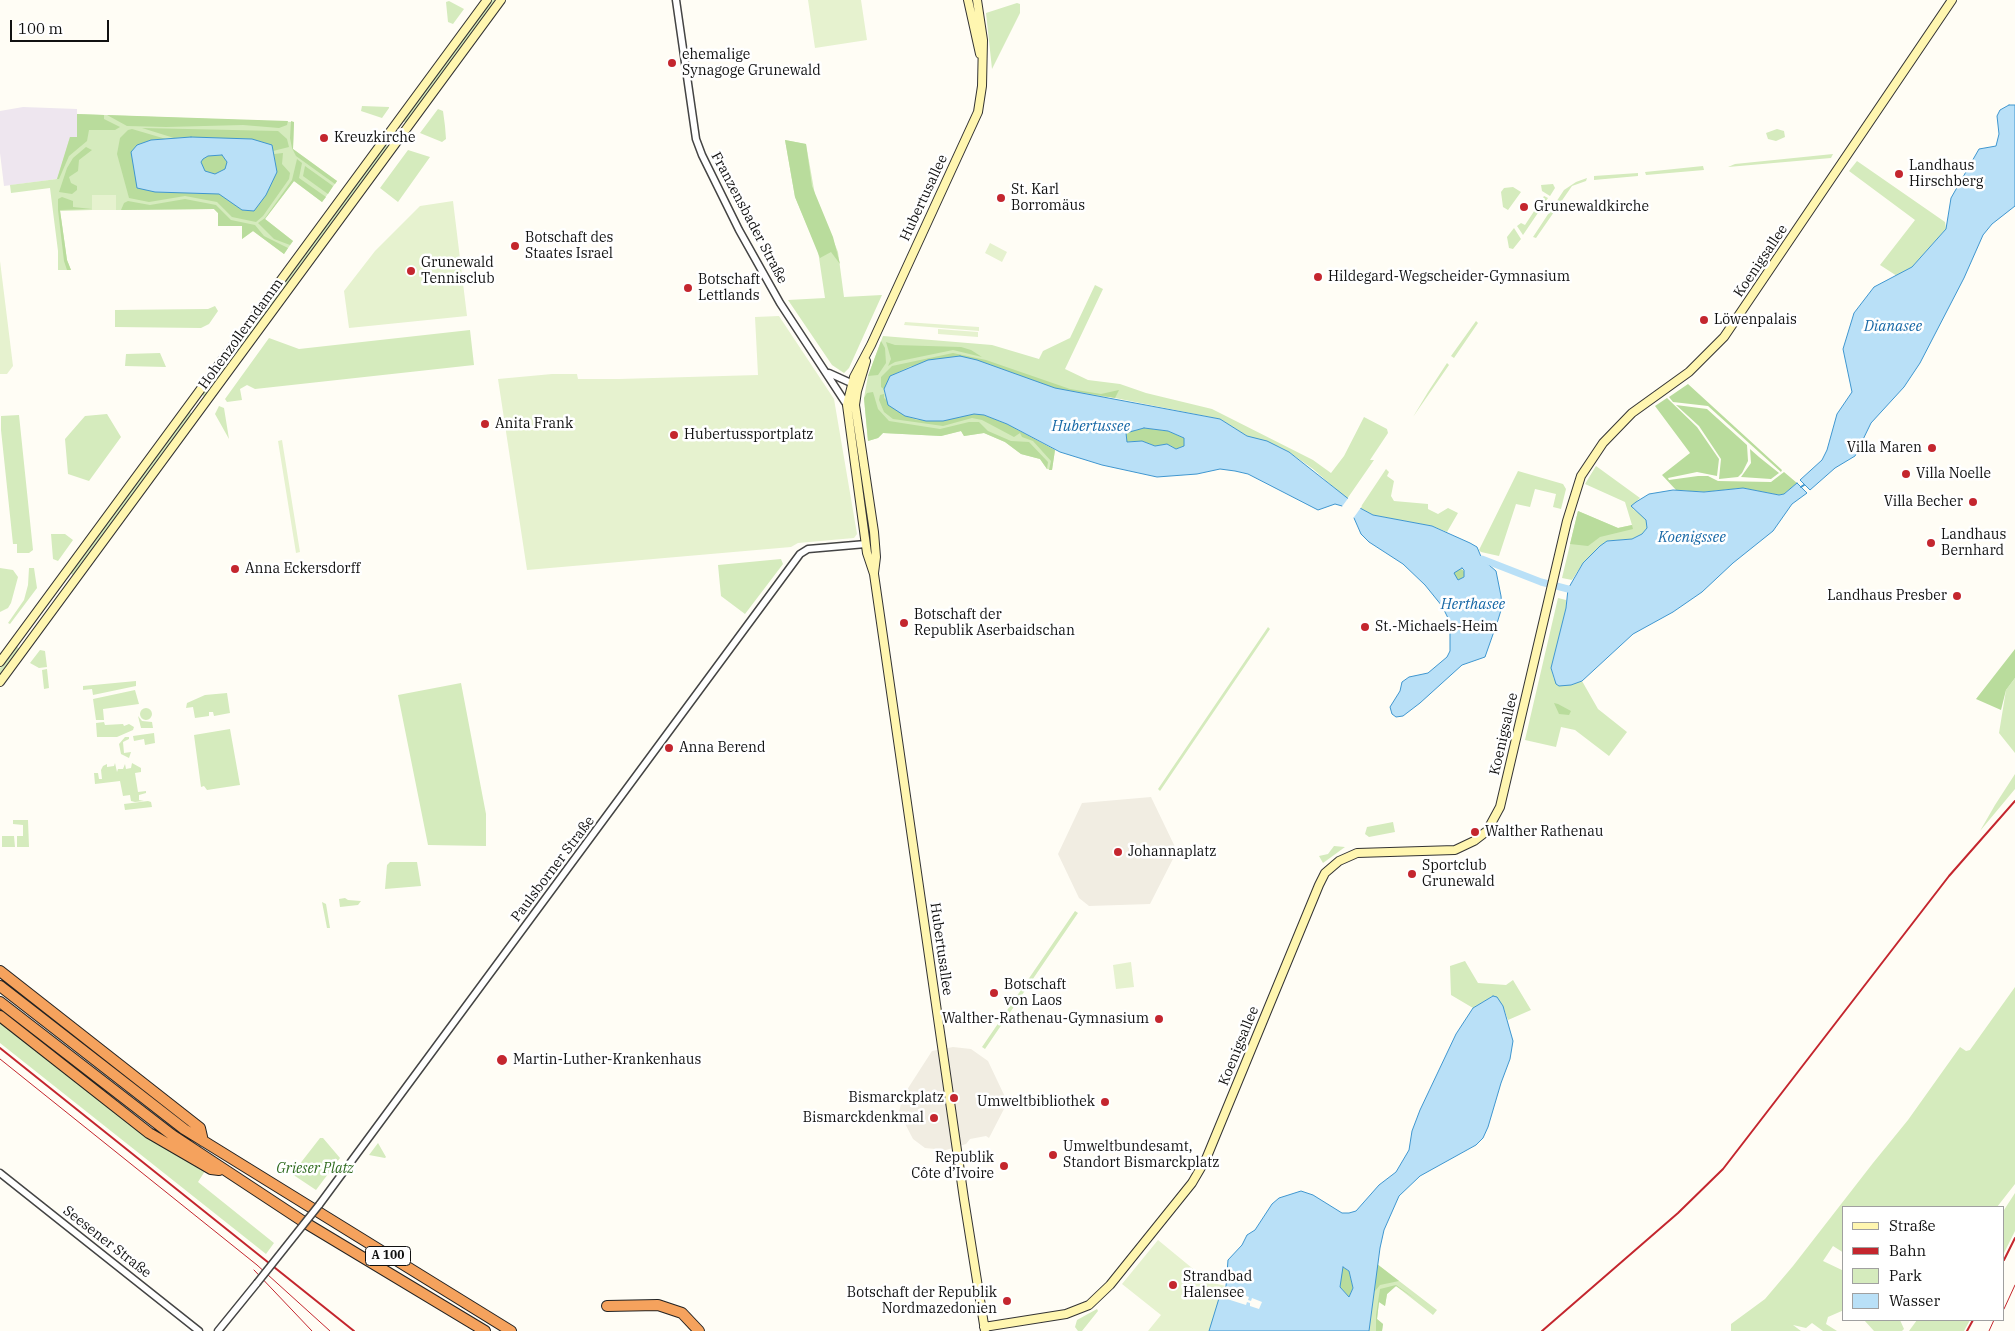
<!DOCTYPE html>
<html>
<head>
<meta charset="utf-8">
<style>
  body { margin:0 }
  #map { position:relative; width:2015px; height:1331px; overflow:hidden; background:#fffdf5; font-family:"IBM Plex Serif",serif }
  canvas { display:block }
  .legend { position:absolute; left:1842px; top:1206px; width:162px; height:115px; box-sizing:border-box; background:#fff; border:1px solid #a0a0a0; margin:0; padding:6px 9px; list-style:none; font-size:15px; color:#111 }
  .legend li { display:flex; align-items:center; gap:10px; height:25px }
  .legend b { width:25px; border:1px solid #a0a0a0 }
  .scale { position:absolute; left:10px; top:20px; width:99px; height:22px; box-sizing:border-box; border:2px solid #111; border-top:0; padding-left:6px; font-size:15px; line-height:18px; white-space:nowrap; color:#111; -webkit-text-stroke:4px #fff; paint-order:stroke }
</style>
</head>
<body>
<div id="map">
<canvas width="2015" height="1331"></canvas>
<ul class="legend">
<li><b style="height:6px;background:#fff6b0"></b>Straße</li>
<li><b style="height:6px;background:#c4262e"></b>Bahn</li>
<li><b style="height:14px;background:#d5ebbd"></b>Park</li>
<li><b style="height:14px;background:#b9e0f7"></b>Wasser</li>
</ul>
<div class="scale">100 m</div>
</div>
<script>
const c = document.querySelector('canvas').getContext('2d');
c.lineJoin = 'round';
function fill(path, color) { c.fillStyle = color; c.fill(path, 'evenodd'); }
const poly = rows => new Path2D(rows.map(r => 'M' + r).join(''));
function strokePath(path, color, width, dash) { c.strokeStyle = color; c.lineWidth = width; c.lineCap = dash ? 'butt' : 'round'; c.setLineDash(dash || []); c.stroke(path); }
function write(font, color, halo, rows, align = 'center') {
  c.font = font + ' "IBM Plex Serif",serif'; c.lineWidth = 5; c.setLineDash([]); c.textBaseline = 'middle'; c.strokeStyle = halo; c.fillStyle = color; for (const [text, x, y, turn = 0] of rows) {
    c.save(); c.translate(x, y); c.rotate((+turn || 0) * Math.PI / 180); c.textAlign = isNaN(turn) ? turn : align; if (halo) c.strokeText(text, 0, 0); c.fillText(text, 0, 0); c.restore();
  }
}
fill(poly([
  [23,107,77,109,77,138,70,138,57,179,4,186,0,153,0,111]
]), '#eee6ef');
fill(poly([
  [491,0,497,0,407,123,402,121],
  [449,1,464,9,453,24,448,22,446,2],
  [1017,3,1020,4,1020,13,992,69,986,13],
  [362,106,389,107,389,108,382,118,361,111],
  [438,109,443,111,445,126,446,139,442,142,420,133],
  [77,114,294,122,293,149,337,181,322,202,294,181,265,219,293,241,284,254,253,231,242,239,242,226,218,226,218,213,214,209,116,210,115,195,92,196,92,210,60,211,67,260,71,270,58,270,58,251,50,188,11,193,10,185,57,179,70,137,77,137],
  [1777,129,1784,131,1785,137,1776,141,1768,139,1766,133],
  [785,140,806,144,815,195,838,252,844,297,882,295,849,368,844,373,832,365,788,300,825,298,818,251,795,197],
  [384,145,390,146,284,289,280,286],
  [408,150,430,157,398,202,380,188],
  [1833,154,1831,158,1728,167,1735,164],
  [1857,161,1945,222,1946,229,1912,267,1897,276,1880,265,1915,220,1849,171],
  [1703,166,1704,170,1646,175,1645,172],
  [1638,173,1638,176,1594,180,1594,176],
  [1587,178,1586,181,1572,186,1536,238,1533,237,1564,190,1576,182],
  [1553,184,1555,188,1550,196,1542,191,1541,185],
  [1513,187,1521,192,1508,210,1503,207,1501,192,1504,188],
  [1544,196,1548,198,1523,235,1517,226,1521,223,1525,225],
  [1514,228,1521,239,1513,249,1509,248,1507,237],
  [1095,285,1103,289,1065,369,1088,380,1120,384,1146,393,1212,409,1313,460,1331,473,1344,456,1364,417,1387,429,1388,433,1370,460,1374,460,1347,499,1313,469,1289,452,1280,447,1247,436,1220,419,1110,397,884,389,885,394,984,415,1055,450,1052,470,1047,469,1040,459,1021,454,1005,442,984,433,964,436,961,431,941,436,883,433,878,438,868,441,864,398,868,376,883,336,992,345,1039,359,1043,351,1070,338],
  [278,289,282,292,205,397,201,394],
  [215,306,218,311,209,324,201,328,115,327,115,310,208,309],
  [1476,321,1478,323,1454,358,1451,356],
  [470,330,474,365,255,389,247,385,240,389,242,400,227,402,225,399,269,338,299,349],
  [160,353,166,367,125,366,126,354],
  [1447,363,1449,365,1413,417,1428,392],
  [219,406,224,408,229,439,215,414],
  [189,411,192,414,74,576,70,573],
  [107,414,121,437,89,481,68,474,65,439,85,416],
  [19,415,33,550,29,553,17,553,17,544,13,544,1,430,1,416],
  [1596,466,1640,498,1636,502,1633,509,1642,515,1646,520,1647,528,1642,534,1632,539,1607,541,1583,563,1572,580,1562,578,1578,511,1618,528,1632,525,1625,502,1585,484],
  [1386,469,1389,472,1387,476,1394,481,1391,496,1394,501,1428,504,1428,509,1438,514,1448,508,1458,513,1447,532,1432,526,1373,515,1360,508],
  [1518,471,1563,484,1566,489,1561,509,1553,507,1556,494,1535,489,1530,507,1516,504,1499,556,1481,552,1479,550],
  [51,534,65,534,73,540,58,561,53,559],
  [781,559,783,564,745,614,721,596,718,565],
  [0,568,13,570,18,577,11,603,8,608,0,612],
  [29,568,34,568,37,588,10,624,8,623,24,600,28,585],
  [1558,598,1566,600,1566,608,1551,668,1554,679,1571,685,1582,681,1598,709,1627,732,1609,756,1575,730,1561,727,1556,747,1525,740],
  [1268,627,1270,629,1160,791,1158,789],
  [16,646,20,649,0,677,0,668],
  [40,650,45,651,47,667,39,668,30,663],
  [47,669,49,688,44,689,42,670],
  [2015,678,2015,753,1999,733,2006,690],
  [136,681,136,686,93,695,92,689,83,690,83,686],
  [461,683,486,814,486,846,428,845,398,695],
  [135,690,139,704,103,709,104,720,96,720,93,699],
  [227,693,230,713,214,716,213,712,209,712,209,716,195,718,193,707,186,708,187,703,205,695],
  '140 714a6 6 0 1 1 12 0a6 6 0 1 1-12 0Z',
  [138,716,142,721,152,722,153,728,141,728],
  [104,722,105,725,123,724,124,726,129,724,134,727,133,730,117,737,97,737,96,723],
  [230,729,240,785,207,790,204,786,201,787,194,735],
  [154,733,155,743,145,745,144,739,134,741,133,736],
  [125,737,129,737,129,739,123,742,124,753,131,752,129,758,121,754,119,744],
  [115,763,117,772,118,769,123,769,125,764,126,769,131,768,132,763,141,768,141,772,135,773,138,792,146,791,146,793,139,795,139,800,144,801,135,802,131,801,130,795,123,796,120,781,95,784,94,773,98,773,99,779,102,779,101,770,103,766,107,764,107,767,114,766],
  [2015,774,2015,789,1980,831,1995,805],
  [148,801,151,802,152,807,125,810,124,804],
  [13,820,28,820,29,847,17,847,17,836,23,836,23,825,13,824],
  [1393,822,1395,832,1369,837,1365,834,1367,827],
  [2,836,14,836,15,847,2,847],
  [1334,846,1345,847,1323,863,1319,856,1328,854],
  [390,862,417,862,421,886,385,889,387,865],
  [345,898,348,900,361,901,358,905,340,907,339,899],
  [322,902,326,904,330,928,327,928],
  [1075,911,1078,913,985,1049,982,1047],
  [1465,961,1478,983,1506,985,1513,980,1531,1010,1508,1020,1503,1006,1493,996,1473,1008,1451,995,1450,966],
  [2015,987,2015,1184,1997,1207,1844,1207,1844,1253,1833,1246,1823,1261,1844,1271,1844,1310,1828,1317,1826,1324,1837,1331,1823,1331,1812,1323,1806,1328,1793,1325,1801,1331,1731,1331,1731,1324,1765,1299,1793,1266,1873,1163,1908,1120,1960,1047,1966,1051,1970,1050],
  [0,1023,138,1131,205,1171,198,1182,274,1243,266,1254,0,1043],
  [320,1138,323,1138,340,1158,316,1190,292,1174],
  [378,1143,386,1157,385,1158,369,1155],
  [2015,1193,2015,1231,2004,1253,2004,1210],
  [1377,1264,1437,1310,1433,1315,1396,1286,1387,1294,1385,1306,1379,1302,1377,1319,1383,1324,1382,1331,1369,1331],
  [1097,1309,1098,1311,1082,1331,1078,1331,1075,1327,1077,1320],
  [1864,1320,1900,1320,1904,1329,1902,1331,1874,1331],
  [1917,1320,1970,1320,1964,1331,1909,1331]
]), '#d5ebbd');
fill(poly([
  [77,114,104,115,104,119,120,127,115,130,89,130,87,141,69,156,59,179,57,179,70,137,77,137],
  [107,115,288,121,287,125,279,128,243,125,166,127,127,126],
  [291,121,294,122,293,149,337,181,335,184,296,156,292,148,290,138],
  [142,128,278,131,287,139,289,147,273,151,272,145,191,137,174,138],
  [132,129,166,139,151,140,137,145,131,152,155,192,219,194,242,210,253,211,266,195,277,172,274,154,283,153,282,164,290,173,289,179,263,216,256,222,232,217,217,202,185,196,149,202,129,198,117,154,120,138,128,130],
  [785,140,806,144,812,186,833,237,840,264,831,252,820,258,795,197],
  [86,147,92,150,79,160,78,171,69,177,71,183,77,186,77,190,72,194,59,192,67,168,73,158],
  [222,155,227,162,225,169,215,174,205,171,201,162,203,159,208,156],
  [297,159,302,163,299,178,326,197,322,202,294,181,265,219,293,241,290,245,274,239,258,223,265,218,292,180],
  [305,166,333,186,328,194,303,176],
  [62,197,73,201,73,207,92,209,60,210,67,260,71,270,67,270,64,261,58,210,58,199],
  [185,199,216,205,231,220,255,225,264,236,288,248,284,254,253,231,242,239,242,226,218,226,218,213,214,209,121,210,124,203,128,201,150,205],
  [881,341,885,348,886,363,878,375,868,376],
  [886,342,895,345,961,347,971,350,982,357,953,350,895,362,888,366,891,359],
  [953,353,986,360,1070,389,1101,394,1119,390,1115,398,1055,388,977,360,911,366,890,376,884,389,881,387,881,377,892,366],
  [1688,384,1782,470,1781,472,1708,406,1673,402,1669,397],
  [873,392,878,409,889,421,940,429,969,422,979,422,988,431,1011,441,1029,442,1048,462,1047,469,1040,459,1021,454,1005,442,984,433,964,436,961,431,941,436,883,433,878,438,868,441,864,398,867,393],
  [884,394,884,398,905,416,917,420,942,421,974,414,984,415,1007,424,1055,450,1052,470,1049,470,1051,461,1033,441,1022,437,1020,433,1014,437,982,420,972,418,943,426,893,419,884,412,879,400,880,395],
  [1667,398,1697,427,1719,459,1717,476,1697,472,1668,478,1669,480,1698,476,1708,476,1718,481,1771,482,1784,472,1797,483,1784,494,1779,495,1743,488,1704,492,1676,490,1662,475,1690,453,1655,406],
  [1676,405,1707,409,1747,445,1748,461,1742,473,1738,477,1719,479,1721,459,1699,426],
  [1145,428,1168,431,1184,438,1184,446,1176,449,1167,444,1155,446,1142,441,1126,442,1124,436,1128,431],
  [1750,449,1759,457,1779,473,1771,479,1741,477,1751,463],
  [1578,511,1618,528,1632,525,1633,529,1600,537,1588,546,1570,544],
  '1453.5 574a5.5 5.5 0 1 1 11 0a5.5 5.5 0 1 1-11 0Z',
  [2015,649,2015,678,2006,690,2001,710,1976,699],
  [1554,703,1558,704,1571,711,1569,715,1559,714],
  [1377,1264,1399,1281,1380,1285,1375,1291],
  [1343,1267,1349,1271,1353,1288,1349,1297,1340,1287,1341,1270],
  [1396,1285,1417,1300,1396,1286,1387,1294,1385,1306,1379,1302,1377,1319,1383,1324,1382,1331,1376,1331,1376,1315,1380,1289]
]), '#b9dc9c');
fill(poly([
  [808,0,861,0,867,40,815,48],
  [92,195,116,195,116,210,92,210],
  [453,201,467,316,349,328,344,291,375,251,420,206],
  [990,243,1007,252,1002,262,985,253],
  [0,261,13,366,7,374,0,374],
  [779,316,834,399,857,534,854,538,798,543,791,547,527,570,498,379,552,374,577,374,578,379,619,379,758,375,755,317],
  [905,322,979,327,979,331,904,325],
  [938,329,978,332,978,337,938,334],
  [282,440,300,552,296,553,278,441],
  [1131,962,1134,987,1116,989,1113,965],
  [1158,1240,1209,1282,1226,1286,1276,1331,1148,1331,1161,1315,1122,1284]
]), '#e6f2cf');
fill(poly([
  [1151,797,1177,851,1150,904,1089,906,1079,898,1058,854,1082,803],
  [953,1047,971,1049,988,1061,1006,1099,1005,1107,989,1138,986,1136,970,1139,966,1144,946,1150,925,1148,913,1139,899,1112,903,1096,932,1051]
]), '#f1ede2');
const water = poly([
  [2009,105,2015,105,2015,206,1992,224,1983,235,1964,278,1920,363,1904,387,1871,423,1855,456,1835,468,1810,490,1800,480,1822,460,1827,450,1837,414,1852,392,1843,349,1854,313,1874,287,1912,267,1946,229,1951,198,1979,149,1996,146,1999,134,1997,116,2000,110,2009,105],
  [191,137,252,139,272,145,277,172,266,195,254,211,242,210,219,194,155,192,137,188,131,152,137,145,151,140,191,137],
  [222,155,227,162,225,169,215,174,205,171,201,162,203,159,208,156,222,155],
  [960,356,977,360,1055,388,1220,419,1247,436,1267,441,1289,452,1360,508,1373,515,1432,526,1470,543,1477,547,1482,559,1496,571,1501,596,1502,607,1498,620,1485,657,1462,665,1420,703,1403,716,1396,717,1392,714,1390,707,1400,691,1402,682,1409,677,1428,673,1447,657,1450,651,1450,622,1442,606,1425,585,1403,564,1369,542,1361,534,1354,518,1342,506,1335,504,1318,510,1248,474,1235,471,1220,469,1197,474,1157,477,1102,465,1060,452,1007,424,984,415,974,414,943,421,926,421,905,416,888,405,884,389,890,376,928,360,960,356],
  [1144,428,1168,431,1184,438,1184,446,1176,449,1167,444,1155,446,1142,441,1127,442,1126,433,1144,428],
  [1462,568,1464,570,1464,577,1458,580,1454,573,1462,568],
  [1797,483,1807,493,1792,504,1773,531,1733,563,1702,592,1673,612,1633,634,1582,681,1571,685,1559,686,1556,684,1551,668,1566,608,1568,589,1583,563,1600,546,1607,541,1632,539,1642,534,1647,528,1646,520,1631,506,1636,502,1649,494,1673,490,1704,492,1743,488,1779,495,1784,494,1797,483],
  [1493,996,1497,997,1503,1006,1513,1041,1510,1059,1501,1083,1488,1127,1483,1138,1476,1145,1420,1176,1399,1196,1384,1230,1380,1248,1369,1331,1209,1331,1220,1295,1226,1286,1228,1260,1242,1245,1247,1235,1255,1230,1272,1204,1279,1198,1301,1191,1313,1195,1342,1213,1349,1213,1356,1211,1379,1185,1396,1172,1409,1150,1412,1131,1420,1110,1456,1034,1473,1008,1493,996],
  [1343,1267,1349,1271,1353,1288,1349,1297,1340,1287,1343,1267]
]);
fill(water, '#b9e0f7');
strokePath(water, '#3f96cf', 1);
fill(poly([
  [1349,497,1362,506,1352,520,1341,508],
  [1230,1290,1249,1297,1248,1300,1251,1301,1252,1298,1262,1302,1259,1309,1250,1306,1250,1303,1247,1302,1246,1305,1227,1299,1228,1296,1221,1293,1228,1294]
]), '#fffdf5');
strokePath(poly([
  [1801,487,1804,485]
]), '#3f96cf', 2);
strokePath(poly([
  [1482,559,1541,582,1568,589]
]), '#b9e0f7', 7);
const tertiary = poly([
  [676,0,696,139,702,155,739,230,780,303,847,405],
  [829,373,851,383],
  [0,1173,199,1331],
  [319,1205,800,554,808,549,866,544],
  [218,1331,257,1283]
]);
const secondary = poly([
  [968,0,980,54],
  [977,0,983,40,982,86,978,112,871,345,854,377,847,405,867,553,874,574,964,1199,985,1331],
  [866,361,857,391,855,405,874,532,876,557,874,573],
  [0,662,487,0],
  [0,682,501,0],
  [984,1327,1066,1314,1089,1305,1110,1285,1192,1183,1206,1159,1319,885,1325,873,1339,861,1357,853,1455,850,1474,841,1487,831,1500,807,1567,521,1581,476,1603,443,1632,413,1689,372,1724,337,1952,0]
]);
const motorway = poly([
  [0,971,200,1128,203,1141],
  [0,986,184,1129,511,1331],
  [0,1002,172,1135,304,1222,485,1331],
  [0,1016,149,1133,211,1169,219,1170],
  [607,1306,658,1305,682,1313,699,1331]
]);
strokePath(tertiary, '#444', 9);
strokePath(secondary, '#333', 10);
strokePath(motorway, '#222', 12);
strokePath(tertiary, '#fff', 6);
strokePath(secondary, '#fff6b0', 8);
strokePath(motorway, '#f5a25d', 10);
strokePath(poly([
  [0,1059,257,1265,330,1331],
  [254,1270,312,1331],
  [2004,1309,2015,1285],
  [1989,1331,1994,1320]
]), '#c4262e', 1);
strokePath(poly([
  [0,1048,354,1331],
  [2004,1260,2015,1238],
  [1542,1331,1678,1213,1723,1169,1949,876,2015,801],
  [1967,1331,1973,1320]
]), '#c4262e', 2);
const tertiaryBridge = poly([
  [257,1283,319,1205]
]);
strokePath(tertiaryBridge, '#444', 9, []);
strokePath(tertiaryBridge, '#fff', 6);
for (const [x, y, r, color] of [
  [672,63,5,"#c4262e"],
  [324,138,5,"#c4262e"],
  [1899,174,5,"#c4262e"],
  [1001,198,5,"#c4262e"],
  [1524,207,5,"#c4262e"],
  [515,246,5,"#c4262e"],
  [411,271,5,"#c4262e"],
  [1318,277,5,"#c4262e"],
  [688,288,5,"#c4262e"],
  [1704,320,5,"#c4262e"],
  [485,424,5,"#c4262e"],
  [674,435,5,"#c4262e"],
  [1932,448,5,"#c4262e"],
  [1906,474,5,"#c4262e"],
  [1973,502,5,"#c4262e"],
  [1931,543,5,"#c4262e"],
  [235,569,5,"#c4262e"],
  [1957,596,5,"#c4262e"],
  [904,623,5,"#c4262e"],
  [1365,627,5,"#c4262e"],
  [669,748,5,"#c4262e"],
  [1475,832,5,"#c4262e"],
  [1118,852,5,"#c4262e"],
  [1412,874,5,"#c4262e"],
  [994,993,5,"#c4262e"],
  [1159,1019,5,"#c4262e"],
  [502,1060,6,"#c4262e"],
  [954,1098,5,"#c4262e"],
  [1105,1102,5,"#c4262e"],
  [934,1118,5,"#c4262e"],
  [1053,1155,5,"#c4262e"],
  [1004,1166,5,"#c4262e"],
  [1173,1285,5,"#c4262e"],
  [1007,1301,5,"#c4262e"]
]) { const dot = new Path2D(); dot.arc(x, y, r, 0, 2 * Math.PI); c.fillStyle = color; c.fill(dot); strokePath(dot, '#fff', 2); }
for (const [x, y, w] of [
  [388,1256,45]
]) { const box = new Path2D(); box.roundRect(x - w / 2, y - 9.5, w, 19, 4); c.fillStyle = '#fff'; c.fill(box); strokePath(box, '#111', 1); }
write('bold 12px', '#111', null, [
  ["A 100",388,1256]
]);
write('14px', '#111', '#fff', [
  ["ehemalige",682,55],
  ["Synagoge Grunewald",682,71],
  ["Kreuzkirche",334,138],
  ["Landhaus",1909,166],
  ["Hirschberg",1909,182],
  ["St. Karl",1011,190],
  ["Borromäus",1011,206],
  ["Grunewaldkirche",1534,207],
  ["Botschaft des",525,238],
  ["Staates Israel",525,254],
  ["Grunewald",421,263],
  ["Tennisclub",421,279],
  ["Hildegard-Wegscheider-Gymnasium",1328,277],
  ["Botschaft",698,280],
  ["Lettlands",698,296],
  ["Löwenpalais",1714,320],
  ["Anita Frank",495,424],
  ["Hubertussportplatz",684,435],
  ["Villa Maren",1922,448,"right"],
  ["Villa Noelle",1916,474],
  ["Villa Becher",1963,502,"right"],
  ["Landhaus",1941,535],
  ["Bernhard",1941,551],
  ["Anna Eckersdorff",245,569],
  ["Landhaus Presber",1947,596,"right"],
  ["Botschaft der",914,615],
  ["Republik Aserbaidschan",914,631],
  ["St.-Michaels-Heim",1375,627],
  ["Anna Berend",679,748],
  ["Walther Rathenau",1485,832],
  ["Johannaplatz",1128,852],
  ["Sportclub",1422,866],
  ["Grunewald",1422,882],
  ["Botschaft",1004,985],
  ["von Laos",1004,1001],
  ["Walther-Rathenau-Gymnasium",1149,1019,"right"],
  ["Martin-Luther-Krankenhaus",513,1060],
  ["Bismarckplatz",944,1098,"right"],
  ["Umweltbibliothek",1095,1102,"right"],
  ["Bismarckdenkmal",924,1118,"right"],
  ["Umweltbundesamt,",1063,1147],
  ["Standort Bismarckplatz",1063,1163],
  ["Republik",994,1158,"right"],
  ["Côte d’Ivoire",994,1174,"right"],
  ["Strandbad",1183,1277],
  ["Halensee",1183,1293],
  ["Botschaft der Republik",997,1293,"right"],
  ["Nordmazedonien",997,1309,"right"]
], 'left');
write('14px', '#111', '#fff', [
  ["Hubertusallee",924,198,-65],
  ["Franzensbader Straße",749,218,62],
  ["Koenigsallee",1761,261,-56],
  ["Hohenzollerndamm",241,334,-54],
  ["Koenigsallee",1504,734,-77],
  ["Paulsborner Straße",553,869,-53],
  ["Hubertusallee",941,949,82],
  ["Koenigsallee",1239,1046,-68],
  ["Seesener Straße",107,1242,38]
]);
write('italic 14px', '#2f6b1f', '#fff', [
  ["Grieser Platz",315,1169]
]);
write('italic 15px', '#1768a6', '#fff', [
  ["Dianasee",1893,327],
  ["Hubertussee",1091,427],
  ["Koenigssee",1692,538],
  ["Herthasee",1473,605]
]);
</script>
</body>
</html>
